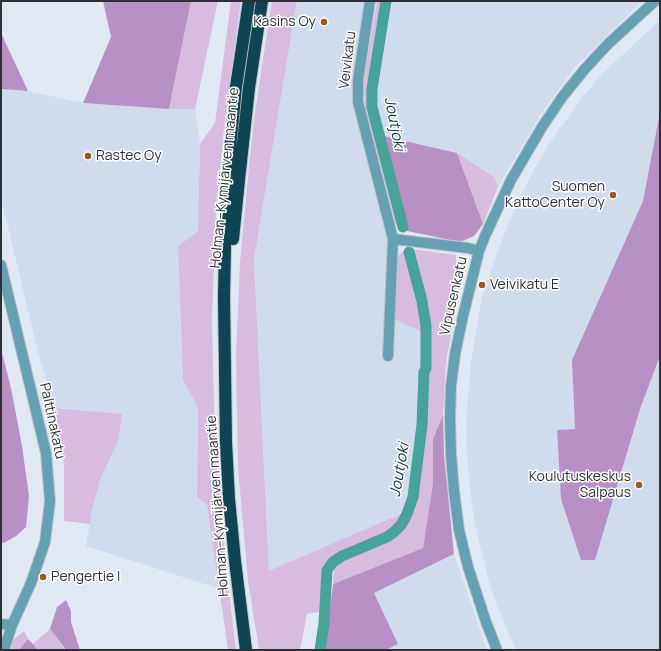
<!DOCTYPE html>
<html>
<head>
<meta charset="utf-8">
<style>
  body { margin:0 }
  #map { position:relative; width:661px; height:651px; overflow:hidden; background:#e0e9f3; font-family:Manrope,sans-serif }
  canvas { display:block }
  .frame { position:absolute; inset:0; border:2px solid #2d3034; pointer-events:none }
</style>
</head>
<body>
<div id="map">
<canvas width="661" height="651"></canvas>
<div class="frame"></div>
</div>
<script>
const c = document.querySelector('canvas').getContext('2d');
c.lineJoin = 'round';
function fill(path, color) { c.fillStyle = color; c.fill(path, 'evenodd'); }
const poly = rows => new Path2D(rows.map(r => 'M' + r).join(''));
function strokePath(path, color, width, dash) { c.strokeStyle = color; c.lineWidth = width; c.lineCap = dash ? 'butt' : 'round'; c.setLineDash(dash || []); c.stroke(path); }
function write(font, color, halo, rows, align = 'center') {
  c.font = font + ' Manrope,sans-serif'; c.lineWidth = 3; c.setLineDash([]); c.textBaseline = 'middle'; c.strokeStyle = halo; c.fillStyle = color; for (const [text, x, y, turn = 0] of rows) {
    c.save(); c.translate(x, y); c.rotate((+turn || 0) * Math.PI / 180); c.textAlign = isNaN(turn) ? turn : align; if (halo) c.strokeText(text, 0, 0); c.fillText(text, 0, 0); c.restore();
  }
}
fill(poly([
  [297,1,365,1,354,79,388,239,383,358,392,358,394,319,422,332,422,356,418,434,413,478,409,501,403,513,269,572,254,260],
  [389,1,642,1,575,67,540,115,498,187,494,177,457,153,383,136,375,107,375,88],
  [660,20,660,112,643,201,572,360,575,429,557,430,561,499,640,409,660,356,660,650,516,650,497,606,489,582,475,524,471,496,468,470,466,423,471,361,482,297,495,258,514,210,531,175,550,142,585,94,604,72],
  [1,89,28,91,83,103,169,109,195,109,200,144,198,231,178,246,183,380,198,406,197,497,207,505,220,589,86,546,92,511,100,480,119,439,122,414,55,408,39,356,1,198],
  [454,554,487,650,386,650,398,644,374,593]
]), '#d0dcec');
fill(poly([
  [191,1,218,1,195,109,169,109],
  [231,1,241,1,225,118,216,210,212,320,215,445,225,557,236,650,228,650,207,505,197,497,198,407,183,380,178,246,198,231,200,144,215,123],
  [272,1,297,1,254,260,269,571,403,513,397,522,386,534,338,554,332,558,322,567,319,612,307,614,300,650,259,650,248,581,238,468,236,354,240,262,249,166,256,105],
  [377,1,383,1,370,87,370,107,402,230,393,222,365,110,364,92,364,78],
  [457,153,494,177,498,187,483,224],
  [406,249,420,302,423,318,422,332,394,319,398,256],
  [413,249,456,255,457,299,446,363,443,415,433,439,433,483,423,548,333,584,334,571,339,562,349,557,390,540,404,528,415,504,424,453,429,382,431,329],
  [55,408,122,414,119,439,100,480,92,511,90,524,64,521,64,464],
  [50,629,65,650,39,650,33,644],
  [24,631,28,639,19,650,11,650,13,640]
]), '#d8bce0');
fill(poly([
  [103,1,191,1,169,109,83,103,111,37],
  [1,33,28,91,1,89],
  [660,112,660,356,640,409,595,560,581,560,561,499,557,430,575,429,572,360,643,201],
  [383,136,457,153,483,224,474,236,460,242,407,231],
  [1,349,11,388,22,446,29,496,26,527,16,536,4,543,1,542],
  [443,415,444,455,454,554,374,593,398,644,386,650,325,650,333,584,423,548,433,483,433,439],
  [66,600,71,611,71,622,80,650,66,650,50,629,57,607],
  [28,639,33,644,38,650,19,650]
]), '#b990c5');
strokePath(poly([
  [386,1,372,89,372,107,403,227],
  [320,650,324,623,327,570,333,562,342,556,387,537,394,532,401,525,407,514,413,497,422,425,424,372,426,368,426,326,422,301,409,252]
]), '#47a299', 11);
const minor = poly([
  [370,1,358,80,358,102,393,239],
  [1,265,46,453,50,501,45,542,31,583,12,625,4,650],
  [388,356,393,239,468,248,479,251],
  [1,624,12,625],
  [497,650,486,622,468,567,459,530,454,491,451,454,450,418,451,386,455,354,463,316,479,251,485,236,511,180,542,127,563,96,584,70,608,44,655,1]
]);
const highway = poly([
  [233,239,239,180,249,88,262,1],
  [246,650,235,561,229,499,226,442,224,297,225,245,231,139,236,87,249,1]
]);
strokePath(minor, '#bcc4cd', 12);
strokePath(highway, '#bcc4cd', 14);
strokePath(minor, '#66a0b3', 10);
strokePath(highway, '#0e4453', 12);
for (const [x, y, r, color] of [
  [324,22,4,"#995922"],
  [88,156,4,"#995922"],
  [613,195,4,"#995922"],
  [482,285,4,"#995922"],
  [639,485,4,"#995922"],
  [43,577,4,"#995922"]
]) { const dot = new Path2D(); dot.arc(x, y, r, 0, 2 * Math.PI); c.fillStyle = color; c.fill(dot); strokePath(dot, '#fff', 1.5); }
write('14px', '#2d3034', '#fff', [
  ["Kasins Oy",316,22],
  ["Rastec Oy",96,156,"left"],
  ["Suomen",605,187],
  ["KattoCenter Oy",605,203],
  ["Veivikatu E",490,285,"left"],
  ["Koulutuskeskus",631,477],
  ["Salpaus",631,493],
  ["Pengertie I",51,577,"left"]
], 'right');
write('14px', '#2d3034', '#fff', [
  ["Veivikatu",348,60,-83],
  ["Holman–Kymijärven maantie",225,178,-84],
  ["Vipusenkatu",454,296,-77],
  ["Palttinakatu",52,421,78],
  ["Holman–Kymijärven maantie",218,506,-94]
]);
write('italic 15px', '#073431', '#fff', [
  ["Joutjoki",394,124,79],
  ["Joutjoki",400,470,-80]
]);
</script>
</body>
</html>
